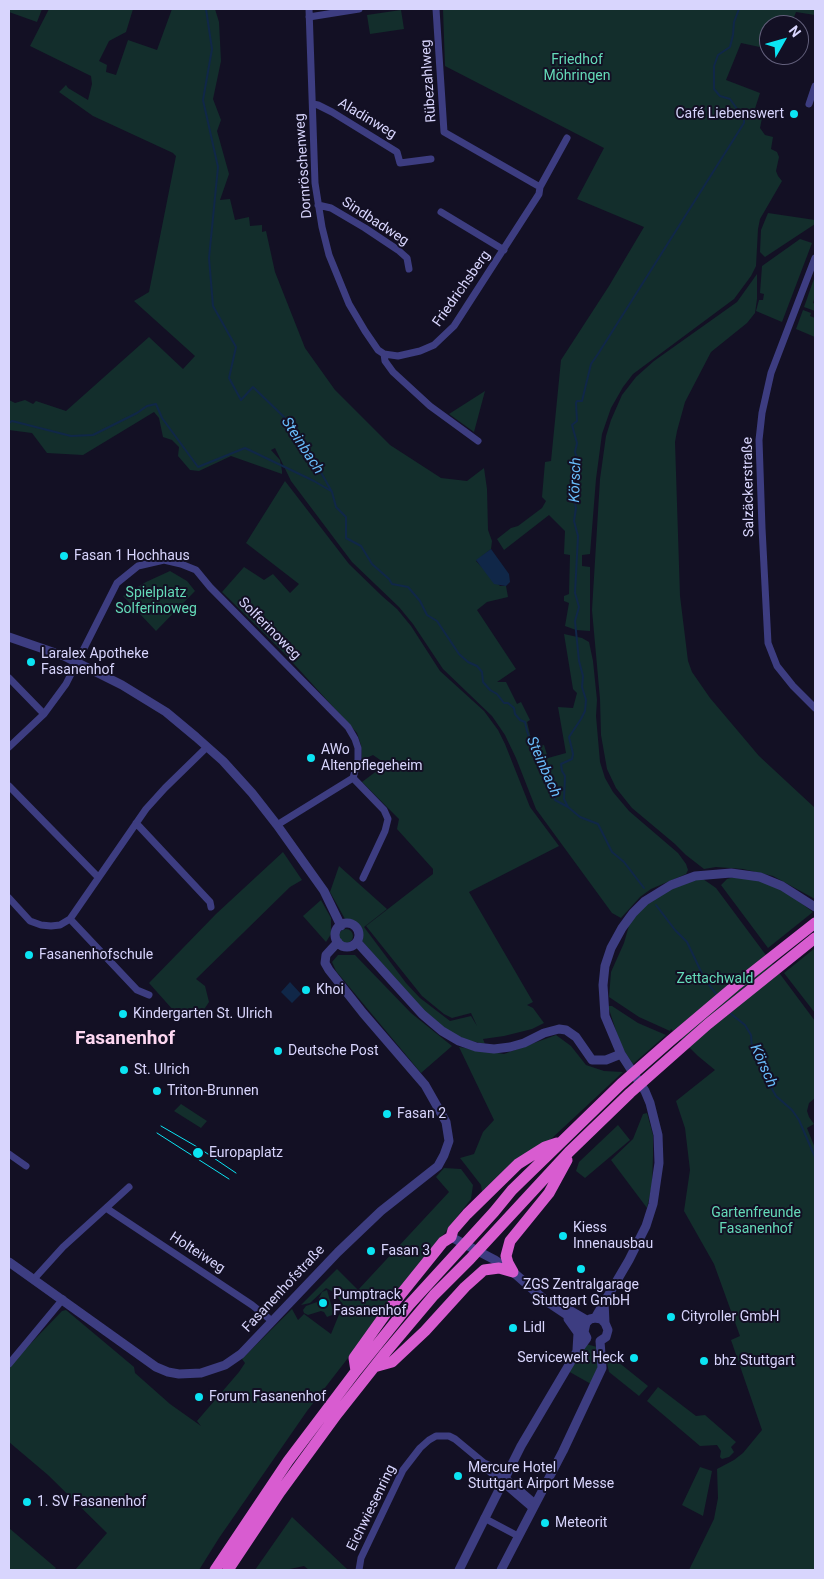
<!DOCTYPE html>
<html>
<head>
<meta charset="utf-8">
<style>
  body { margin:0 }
  #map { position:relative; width:824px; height:1579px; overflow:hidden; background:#131024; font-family:Roboto,sans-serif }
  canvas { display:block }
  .frame { position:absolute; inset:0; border:10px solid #d8d5fd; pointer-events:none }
  .north { position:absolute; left:759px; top:15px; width:50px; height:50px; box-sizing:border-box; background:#131024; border:1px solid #625f7b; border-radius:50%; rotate:52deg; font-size:14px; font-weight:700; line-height:20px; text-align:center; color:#d8d5fd }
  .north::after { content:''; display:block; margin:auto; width:18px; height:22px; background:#0be4f3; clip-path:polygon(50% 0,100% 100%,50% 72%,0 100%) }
</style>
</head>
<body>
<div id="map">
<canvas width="824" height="1579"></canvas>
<div class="frame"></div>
<div class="north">N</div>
</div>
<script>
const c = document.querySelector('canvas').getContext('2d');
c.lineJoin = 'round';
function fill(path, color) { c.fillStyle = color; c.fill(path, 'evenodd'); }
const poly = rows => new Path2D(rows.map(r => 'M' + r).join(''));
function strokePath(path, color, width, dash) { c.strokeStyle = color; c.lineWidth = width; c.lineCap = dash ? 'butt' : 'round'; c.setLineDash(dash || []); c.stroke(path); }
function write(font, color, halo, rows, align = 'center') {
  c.font = font + ' Roboto,sans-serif'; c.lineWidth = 4; c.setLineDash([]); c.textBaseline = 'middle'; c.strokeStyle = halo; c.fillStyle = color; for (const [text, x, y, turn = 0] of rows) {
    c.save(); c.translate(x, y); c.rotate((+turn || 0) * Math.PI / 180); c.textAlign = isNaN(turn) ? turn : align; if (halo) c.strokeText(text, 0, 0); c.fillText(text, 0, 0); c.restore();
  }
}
fill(poly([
  [9,9,42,9,37,22,9,12],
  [49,9,133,9,126,32,109,41,99,61,107,65,106,72,116,75,128,40,157,50,172,9,215,9,219,22,221,61,213,99,221,120,217,131,229,174,220,200,230,199,235,220,249,217,250,226,262,225,262,232,266,231,275,272,305,348,335,390,390,445,441,478,467,481,484,468,487,489,488,530,492,541,491,549,476,561,500,586,506,586,508,597,487,602,477,610,516,669,497,682,506,682,517,704,521,702,530,720,527,722,533,747,544,745,548,758,566,753,558,707,573,708,577,693,573,689,564,634,582,638,589,642,593,661,597,700,596,716,600,762,605,778,613,792,629,811,678,853,686,864,688,870,686,874,651,889,640,897,621,918,612,913,536,809,516,758,505,735,492,716,443,669,413,624,399,607,352,562,291,481,275,448,271,450,280,460,282,471,282,474,231,456,199,471,190,470,178,456,179,447,172,440,163,437,159,418,154,412,83,455,47,453,32,433,9,430,9,400,15,403,25,400,33,404,36,401,66,411,149,337,183,369,195,356,134,301,149,292,176,156,173,153,93,116,59,92,66,85,68,88,88,100,92,84,91,76,30,46],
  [443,9,815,9,815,15,796,12,791,25,769,25,769,49,741,43,726,80,760,93,752,118,762,118,760,128,765,135,773,137,771,149,777,152,779,157,776,171,778,176,782,181,760,219,758,229,756,266,751,276,734,299,633,374,623,387,611,408,602,434,596,479,590,554,582,555,582,566,590,567,590,631,576,630,565,626,569,603,564,601,564,596,569,594,570,555,564,554,565,531,549,515,504,550,497,539,511,528,518,526,542,508,546,501,542,497,545,462,551,461,561,360,609,286,644,227,577,199,604,148,445,66],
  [401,10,404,29,370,34,367,15],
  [768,213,815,220,815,224,765,257,760,252,761,230],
  [800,239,812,243,782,322,756,311,759,300,763,300,764,294,760,293,762,266],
  [757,274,757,299,755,313,747,323,711,352,685,402,677,431,675,442,680,596,688,661,692,672,710,698,759,756,815,808,815,899,773,876,743,869,716,867,704,869,686,855,675,844,632,808,616,788,607,769,601,735,600,699,592,610,600,479,606,436,611,420,622,395,636,377,654,361,737,302],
  [815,276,815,296,813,303,815,304,815,311,804,307],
  [803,310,811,313,810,316,815,318,815,337,796,329],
  [485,391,474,432,449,414],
  [285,481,349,564,382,596,397,609,411,626,440,671,484,711,498,730,505,744,530,807,559,846,469,892,533,1002,527,1005,533,1008,544,1023,532,1029,504,1036,483,1039,485,1044,462,1039,443,1027,426,1013,362,941,363,935,357,925,345,919,330,892,339,866,387,909,364,927,406,983,420,998,450,1021,471,1016,477,1026,471,1013,452,1018,444,1014,422,996,366,926,433,874,433,869,397,829,399,819,362,782,386,764,373,755,362,760,361,745,357,733,283,652,222,592,244,567,264,580,273,574,290,593,299,584,246,543],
  [170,571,187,581,195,591,156,631,123,596,146,582],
  [283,852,302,880,290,887,196,979,205,986,209,1002,201,1014,183,1014,182,1020,149,983,216,914],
  [742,875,781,888,813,912,768,948,721,885,727,879],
  [703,879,716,888,815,1021,815,1098,809,1103,807,1111,809,1117,814,1124,807,1128,815,1148,815,1570,689,1570,714,1519,718,1498,717,1469,734,1460,743,1453,762,1430,731,1340,740,1336,714,1264,684,1211,690,1170,685,1128,676,1101,715,1070,698,1056,671,1029,670,1031,639,1017,609,997,611,972,624,943,630,922,646,905,669,890,694,880],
  [321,900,331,918,331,934,326,942,303,916],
  '339 936a7 7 0 1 1 14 0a7 7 0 1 1-14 0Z',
  [815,948,815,1013,784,973],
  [338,955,355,955,411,1013,452,1046,421,1073,336,971,332,962],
  [608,1006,612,1006,638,1023,666,1035,633,1064,621,1046],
  [556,1035,571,1046,586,1065,604,1071,623,1072,550,1140,482,1192,481,1185,460,1158,474,1154,483,1132,494,1120,459,1047,504,1054],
  [181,1104,207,1121,201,1128,174,1111],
  [647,1113,653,1135,653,1156,652,1185,647,1208,611,1160,633,1139,643,1114],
  [618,1125,630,1140,585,1178,576,1171,579,1162],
  [444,1168,461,1169,473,1185,471,1199,307,1411,219,1538,199,1570,75,1570,107,1533,48,1475,9,1442,9,1366,62,1311,66,1310,134,1367,135,1373,170,1404,201,1426,197,1421,239,1372,245,1363,242,1359,292,1309,298,1320,304,1314,331,1334,343,1305,335,1293,326,1288,310,1303,301,1305,337,1269,358,1290,449,1192,436,1177],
  [327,1290,333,1311,332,1315,327,1317,324,1312,321,1311,308,1315,304,1313,303,1310,306,1306,317,1302,322,1292],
  [586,1344,597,1347,599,1364,591,1384,568,1371],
  [612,1357,648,1386,639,1396,609,1372,606,1358],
  [658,1387,696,1416,705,1415,736,1442,731,1447,734,1452,729,1457,722,1459,720,1457,721,1451,717,1445,700,1446,647,1401],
  [700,1467,712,1471,703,1516,682,1505],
  [292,1517,347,1569,347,1570,309,1570,304,1566,285,1570,255,1570],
  [9,1528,56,1568,54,1570,9,1570]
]), '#132e2c');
fill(poly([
  [491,549,509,574,510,582,506,586,494,584,476,560],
  [290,982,301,994,292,1003,281,992]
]), '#102748');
strokePath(poly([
  [206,9,212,49,203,100,218,167,209,258,213,306,236,347,229,378,241,400,253,387,284,417,314,460,332,492,336,507,346,517,346,538,361,546,372,564,389,579,392,584,408,587,420,601,427,615,437,621,459,654,468,662,477,666,482,672,483,682,490,690,497,694,504,703,508,703,514,708,515,714,520,720,525,722,527,731,534,751,545,763,547,773,552,781,551,786,555,800,568,807],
  [9,423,12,421,71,436,93,435,137,413,147,406,156,404,162,418,198,467,245,448,314,481,331,491],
  [644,888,624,862,612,852,598,824,580,817,568,807,564,799,565,776,562,771,561,764,572,759,573,754,569,737,581,719,585,711,586,700,582,687,583,676,579,661,575,621,579,607,575,593,578,536,574,521,576,508,572,490,578,473,578,461,575,452,577,443,572,425,577,421,576,403,577,401,582,401,591,364,598,354,744,123,744,119,730,99,720,96,714,89,714,66,718,55,730,47,733,35,734,22,739,9],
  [656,905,675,930,687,942,705,980,717,995],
  [730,1013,745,1025,751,1035,752,1048,762,1069,771,1078,773,1082,772,1089,776,1096,792,1110,799,1120,815,1157]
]), '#102748', 2);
strokePath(poly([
  [309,9,315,183,322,227,329,255,349,304,365,331,378,350,384,354,385,361,393,372,430,406,478,441],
  [436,9,444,132,540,187],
  [309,17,359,9],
  [313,104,318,105,332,112,397,152,400,163,431,159],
  [809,104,815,86],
  [318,205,331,208,365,228,398,250,407,258,409,269],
  [441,212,504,250],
  [815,258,771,373,762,413,759,440,762,528,768,643,777,666,793,686,815,708],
  [384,354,398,356,420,351,434,345,454,326,539,194,540,187,567,138],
  [9,678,44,714],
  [9,747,44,714,66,684,117,583,138,566,164,560,181,564,196,570,210,587,348,727,355,739,358,748,358,760,353,778,277,825],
  [353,778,384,810,388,819,385,831,363,878],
  [9,786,98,877],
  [136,823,210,902,211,907],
  [9,898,30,921,41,925,51,926,60,925,70,919,146,809,165,788,207,747],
  [70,919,137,990,149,995],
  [9,1154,26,1166],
  [106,1208,129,1187],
  [34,1279,63,1247,106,1208,252,1305,272,1321],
  [9,1364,63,1299],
  [484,1463,489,1471,532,1508],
  [484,1518,518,1536],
  [359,1570,361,1558,403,1470,420,1448,429,1440,436,1436,449,1436,455,1439,484,1463,493,1467,535,1503]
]), '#3d3d81', 7);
strokePath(poly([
  [9,637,64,656,122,685,166,712,196,737,223,761,252,793,277,825,324,891,341,926],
  '335 935a12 12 0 1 1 24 0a12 12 0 1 1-24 0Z',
  [357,942,422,1014,442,1031,459,1041,476,1047,494,1049,510,1047,524,1043,544,1033,559,1029,566,1030,576,1037,592,1060,606,1060,621,1054],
  [451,1237,495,1260,513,1272,546,1301,576,1321,584,1329],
  [9,1262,156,1367,168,1372,179,1374,201,1373,225,1365,241,1354,338,1252,381,1211,438,1166,444,1155,449,1141,446,1122,425,1085,363,1013,329,970,325,963,326,955,338,942],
  [564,1307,588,1321],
  [595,1318,629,1260,646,1226,653,1204,659,1163,658,1135,650,1103,645,1091,621,1054,605,1016,603,985,605,966,611,948,622,928,633,913,645,901,671,885,695,876,731,873,760,877,782,886,815,907],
  [568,1319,578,1333,577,1350],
  [459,1570,521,1446,576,1353,587,1338,584,1332,586,1323,590,1319,595,1318,601,1319,605,1323],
  [501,1570,563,1451,602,1368,600,1341,606,1337,608,1330,605,1323,604,1301]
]), '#3d3d81', 9);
strokePath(poly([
  [513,1272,508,1263,506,1256,510,1241,549,1193,567,1160],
  [374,1367,392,1362,425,1331,465,1287,484,1270,499,1268,513,1272],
  [356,1371,354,1358,389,1309,443,1242,451,1237,453,1230,467,1214,518,1164,545,1147,557,1143],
  [215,1570,288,1461,356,1371,409,1305,494,1212,512,1190,621,1084,670,1041,735,986,815,923],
  [228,1570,280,1492,337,1414,386,1352,434,1295,470,1259,569,1152,630,1093,708,1024,815,938]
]), '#d85cd0', 11);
strokePath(poly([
  [161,1126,199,1148,236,1173],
  [157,1133,229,1179]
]), '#0be4f3', 1);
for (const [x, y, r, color] of [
  [794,114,5,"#0be4f3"],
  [64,556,5,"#0be4f3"],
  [31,662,5,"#0be4f3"],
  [311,758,5,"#0be4f3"],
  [29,955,5,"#0be4f3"],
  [306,990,5,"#0be4f3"],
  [123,1014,5,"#0be4f3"],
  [278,1051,5,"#0be4f3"],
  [124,1070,5,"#0be4f3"],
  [157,1091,5,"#0be4f3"],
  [387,1114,5,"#0be4f3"],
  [198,1153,6,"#0be4f3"],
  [563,1236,5,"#0be4f3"],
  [371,1251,5,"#0be4f3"],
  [581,1269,5,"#0be4f3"],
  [323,1303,5,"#0be4f3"],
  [671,1317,5,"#0be4f3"],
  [513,1328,5,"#0be4f3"],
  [634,1358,5,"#0be4f3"],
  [704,1361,5,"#0be4f3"],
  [199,1397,5,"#0be4f3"],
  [458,1476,5,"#0be4f3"],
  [27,1502,5,"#0be4f3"],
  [545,1523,5,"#0be4f3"]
]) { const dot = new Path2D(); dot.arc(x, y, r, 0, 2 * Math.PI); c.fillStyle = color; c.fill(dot); strokePath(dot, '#131024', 2); }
write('14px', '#64dab8', '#131024', [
  ["Friedhof",577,60],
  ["Möhringen",577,76],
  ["Spielplatz",156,593],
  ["Solferinoweg",156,609],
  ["Zettachwald",715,979],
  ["Gartenfreunde",756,1213],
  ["Fasanenhof",756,1229]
]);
write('14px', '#d8d5fd', '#131024', [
  ["Rübezahlweg",429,81,-94],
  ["Aladinweg",367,119,31],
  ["Dornröschenweg",304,166,-94],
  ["Sindbadweg",375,222,33],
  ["Friedrichsberg",462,289,-55],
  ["Salzäckerstraße",749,487,-91],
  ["Solferinoweg",269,629,45],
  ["Holteiweg",197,1253,33],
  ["Fasanenhofstraße",284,1289,-47],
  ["Eichwiesenring",372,1508,-64]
]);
write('14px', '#d8d5fd', '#131024', [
  ["Café Liebenswert",784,114,"right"],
  ["Fasan 1 Hochhaus",74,556],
  ["Laralex Apotheke",41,654],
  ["Fasanenhof",41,670],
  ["AWo",321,750],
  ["Altenpflegeheim",321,766],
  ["Fasanenhofschule",39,955],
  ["Khoi",316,990],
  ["Kindergarten St. Ulrich",133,1014],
  ["Deutsche Post",288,1051],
  ["St. Ulrich",134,1070],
  ["Triton-Brunnen",167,1091],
  ["Fasan 2",397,1114],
  ["Europaplatz",209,1153],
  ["Kiess",573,1228],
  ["Innenausbau",573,1244],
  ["Fasan 3",381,1251],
  ["ZGS Zentralgarage",581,1285,"center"],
  ["Stuttgart GmbH",581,1301,"center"],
  ["Pumptrack",333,1295],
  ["Fasanenhof",333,1311],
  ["Cityroller GmbH",681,1317],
  ["Lidl",523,1328],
  ["Servicewelt Heck",624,1358,"right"],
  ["bhz Stuttgart",714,1361],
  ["Forum Fasanenhof",209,1397],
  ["Mercure Hotel",468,1468],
  ["Stuttgart Airport Messe",468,1484],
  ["1. SV Fasanenhof",37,1502],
  ["Meteorit",555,1523]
], 'left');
write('italic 15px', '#68bbf8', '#131024', [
  ["Steinbach",302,446,57],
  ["Körsch",576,480,-88],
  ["Steinbach",543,767,66],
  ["Körsch",763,1066,66]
]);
write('bold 19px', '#fdd7f1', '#131024', [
  ["Fasanenhof",125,1039]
]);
</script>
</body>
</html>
